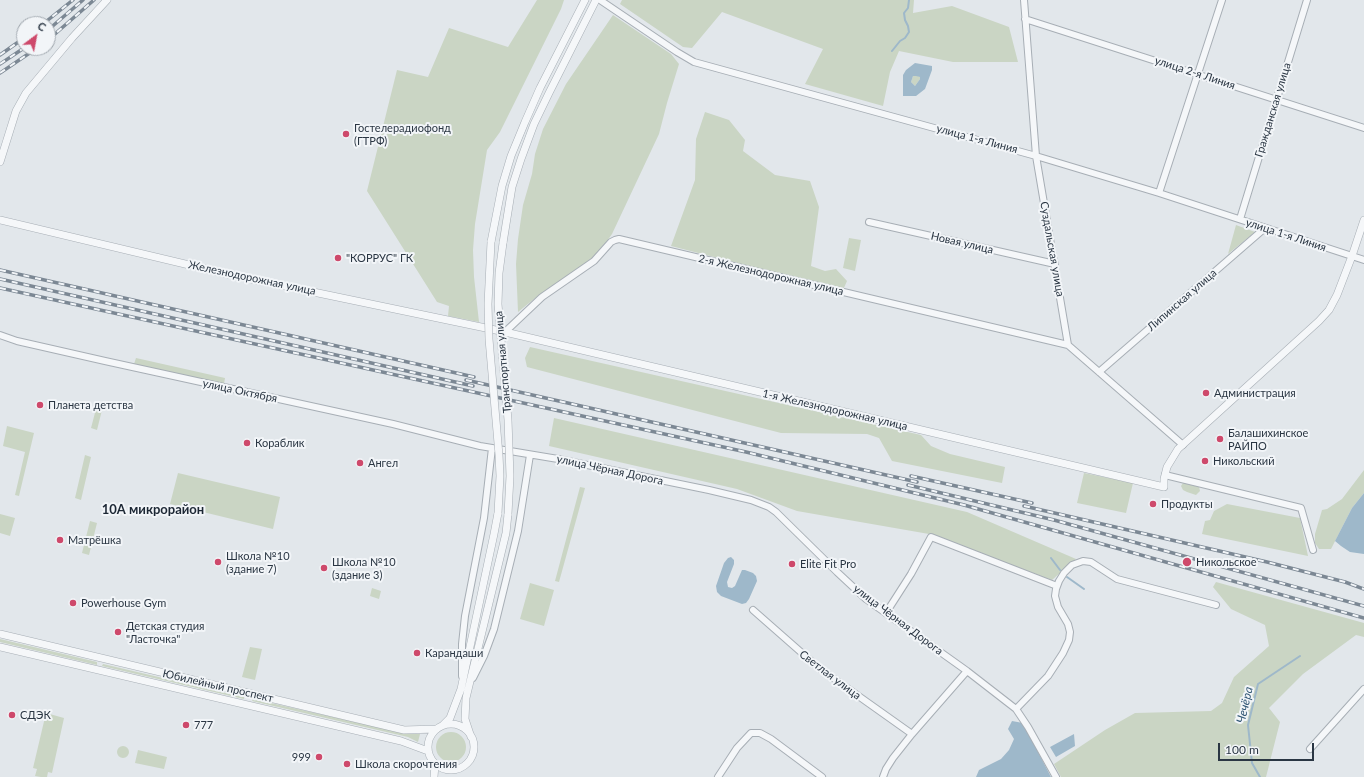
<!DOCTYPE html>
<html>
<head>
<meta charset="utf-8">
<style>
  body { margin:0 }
  #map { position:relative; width:1364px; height:777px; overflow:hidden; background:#e2e7eb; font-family:Lato,sans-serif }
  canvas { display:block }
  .north { position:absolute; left:16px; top:16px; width:40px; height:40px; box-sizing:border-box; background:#f2f5f8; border:1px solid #a2a9b0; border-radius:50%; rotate:32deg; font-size:11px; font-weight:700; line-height:16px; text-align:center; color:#2a3643 }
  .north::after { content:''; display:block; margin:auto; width:14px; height:18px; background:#ce496b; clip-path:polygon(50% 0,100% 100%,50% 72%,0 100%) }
  .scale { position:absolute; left:1218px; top:743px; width:96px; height:18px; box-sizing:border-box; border:2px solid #2a3643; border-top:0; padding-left:5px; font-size:12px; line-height:14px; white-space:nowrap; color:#2a3643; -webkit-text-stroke:3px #f2f5f8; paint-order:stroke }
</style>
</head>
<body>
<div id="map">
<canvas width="1364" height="777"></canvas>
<div class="north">С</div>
<div class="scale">100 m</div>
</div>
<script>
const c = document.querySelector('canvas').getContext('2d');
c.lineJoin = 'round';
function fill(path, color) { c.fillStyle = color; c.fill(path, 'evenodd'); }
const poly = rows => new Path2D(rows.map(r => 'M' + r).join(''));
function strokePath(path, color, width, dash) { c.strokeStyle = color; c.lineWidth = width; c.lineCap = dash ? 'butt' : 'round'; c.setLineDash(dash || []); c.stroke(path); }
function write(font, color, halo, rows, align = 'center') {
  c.font = font + ' Lato,sans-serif'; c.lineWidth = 4; c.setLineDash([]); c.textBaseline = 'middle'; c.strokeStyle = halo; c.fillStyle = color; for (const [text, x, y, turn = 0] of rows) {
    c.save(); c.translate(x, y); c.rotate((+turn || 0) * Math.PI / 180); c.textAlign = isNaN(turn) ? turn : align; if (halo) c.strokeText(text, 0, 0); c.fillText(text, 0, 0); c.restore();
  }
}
fill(poly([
  [537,0,564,0,561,9,500,132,487,150,475,224,473,250,474,277,479,322,448,316,449,306,437,302,367,191,397,70,428,77,449,28,508,47],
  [622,0,914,0,913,13,952,6,1009,27,1018,62,953,62,899,51,890,72,883,106,805,84,823,49,722,12,692,48,683,47,620,4],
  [613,15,671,54,679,64,667,103,659,134,612,234,597,255,539,295,518,312,516,264,518,239,523,205,532,174,535,154,543,129,566,84],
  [916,75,920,77,920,79,915,86,911,82,913,76],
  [705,112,729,120,745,140,743,151,775,175,810,181,819,207,811,266,825,271,836,269,847,281,843,290,671,246,695,180,696,139],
  [1236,225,1255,232,1228,254],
  [849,238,861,240,855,271,843,268],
  [530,347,921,435,931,446,950,454,1005,467,1002,483,892,461,879,438,867,434,781,433,527,367,525,358],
  [136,358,225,378,224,384,134,364],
  [96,409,102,410,97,430,91,428],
  [554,418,967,512,1076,559,1052,580,929,534,797,511,737,489,549,446],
  [7,426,34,433,19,496,15,495,25,452,3,446],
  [85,455,91,457,81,500,75,498],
  [1364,470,1364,493,1352,508,1331,549,1319,549,1315,543,1315,534,1322,510,1327,509,1342,499],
  [178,473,280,497,273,529,170,504],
  [1084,473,1133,483,1126,513,1077,503],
  [1183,483,1199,487,1200,491,1196,495,1187,492,1183,490,1181,486],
  [580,487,585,488,559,582,555,581],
  [1227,504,1300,518,1308,556,1202,534,1205,521,1210,520,1214,511],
  [0,514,15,518,10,536,0,533],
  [90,521,97,523,89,555,82,553],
  [1216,582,1364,623,1364,637,1356,635,1303,674,1269,708,1280,722,1266,777,1061,777,1054,764,1105,730,1135,713,1211,711,1222,703,1234,677,1269,646,1265,625,1231,609,1213,587],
  [530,583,554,590,544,626,520,619],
  [372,588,381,591,379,599,370,596],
  [0,639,97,662,97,665,0,642],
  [250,647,262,649,255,680,242,677],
  [103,664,244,697,244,699,102,666],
  [253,699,409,734,420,734,418,742,408,737,252,701],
  [46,713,64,718,52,773,48,772,47,777,41,777,35,776,37,769,33,768],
  '436 747a15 15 0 1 1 30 0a15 15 0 1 1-30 0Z',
  '117 752a6 6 0 1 1 12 0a6 6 0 1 1-12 0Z',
  [138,750,167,757,164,769,135,763]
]), '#cad5c4');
fill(poly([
  [915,63,932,66,932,70,925,89,916,96,903,96,903,75,906,70],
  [913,76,916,76,920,77,920,79,915,86,911,82],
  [1364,493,1364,554,1350,552,1341,546,1335,541,1352,508],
  [731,557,734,560,734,564,727,582,728,587,732,588,735,586,742,570,745,570,753,573,756,576,757,581,749,599,746,603,742,604,721,596,717,592,716,586,724,563,728,558],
  [1012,721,1023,723,1051,777,976,777,979,770,1001,759,1009,750,1014,739,1008,729],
  [1074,734,1075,746,1056,757,1050,747]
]), '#9eb8ca');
strokePath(poly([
  [892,51,900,41,905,38,909,32,908,26,905,20,904,13,908,8,909,0],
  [1051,558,1060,570],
  [1067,577,1084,589],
  [1260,777,1252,763,1248,725,1258,684,1300,656]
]), '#9eb8ca', 2);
const minor = poly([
  [600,0,677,52,694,62,1036,156,1159,193,1364,260],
  [1024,0,1036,156,1068,345,1183,445],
  [1025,19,1364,128],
  [1159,193,1222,0],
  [1240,219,1307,0],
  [869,222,1055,264],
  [505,332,542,297,594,261,611,242,615,240,619,239,1068,345],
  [0,335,17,341,105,361,393,424,480,446,558,459,709,490,751,500,769,507,776,512,837,572,866,599,967,671,1016,709,1028,727,1056,777],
  [1099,372,1265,228],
  [1165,475,1301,508,1313,550],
  [753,610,819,668,912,734],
  [886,613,911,574,931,537,1057,586],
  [462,676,462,644,465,616,484,518,492,448],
  [473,678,484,656,494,629,518,531,530,455],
  [1016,709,1048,676,1063,653,1069,640,1070,632,1068,624,1058,607,1055,596,1056,589,1059,581,1064,573,1072,565,1083,561,1091,562,1117,579,1216,605],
  [1310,749,1364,689],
  [718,777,737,748,751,733,760,733,771,739,822,777],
  [883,777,886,769,893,758,912,734,967,671]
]);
const tertiary = poly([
  [0,162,16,111,26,93,72,38,107,0],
  [0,220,227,274,505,332,1164,487,1164,479,1167,467,1178,449,1319,321,1329,310,1337,295,1352,256,1364,220],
  [491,242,502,186,511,156,525,122,540,88,585,0],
  [503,243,512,187,521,159,534,124,549,93,596,0],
  [0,634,404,730,436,729],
  [0,647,401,741,428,751],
  '428 747a23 23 0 1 1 46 0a23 23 0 1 1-46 0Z',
  [443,725,450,718,461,689,494,534,498,513],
  [471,737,465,719,466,698,506,533,508,514],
  [434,777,435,765]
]);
strokePath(minor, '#a7aeb5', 8);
strokePath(tertiary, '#a7aeb5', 8);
strokePath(minor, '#f5f7f9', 6);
strokePath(tertiary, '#f5f7f9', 7);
const rail = poly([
  [43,24,73,0],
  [48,30,83,0],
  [48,40,94,0],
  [0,55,24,38],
  [0,64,24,48],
  [0,73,37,48],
  [0,270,474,377],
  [0,279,473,386],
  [0,288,746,452,964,505,1364,618],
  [466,380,917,482],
  [911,476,1032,503],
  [908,485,1054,520,1364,606],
  [1024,506,1267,562,1345,582,1364,589]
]);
strokePath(rail, '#7c8894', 3.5);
strokePath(rail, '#f2f5f8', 2, [6]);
const tertiaryBridge = poly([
  [491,242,488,304,489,339,499,455,500,476,498,513],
  [503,243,499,273,498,304,508,420,510,476,508,514]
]);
strokePath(tertiaryBridge, '#a7aeb5', 8, []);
strokePath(tertiaryBridge, '#f5f7f9', 7);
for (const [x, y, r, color] of [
  [346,134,4,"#ce496b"],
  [338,258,4,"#ce496b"],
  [1206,393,4,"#ce496b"],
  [40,405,4,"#ce496b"],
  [1220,439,4,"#ce496b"],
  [247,443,4,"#ce496b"],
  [1205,461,4,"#ce496b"],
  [360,463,4,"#ce496b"],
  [1153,504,4,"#ce496b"],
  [60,540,4,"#ce496b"],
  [218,562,4,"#ce496b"],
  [1187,562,5,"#ce496b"],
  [792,564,4,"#ce496b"],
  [324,568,4,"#ce496b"],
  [73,603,4,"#ce496b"],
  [118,632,4,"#ce496b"],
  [417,653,4,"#ce496b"],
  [12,715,4,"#ce496b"],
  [186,725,4,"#ce496b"],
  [319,757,4,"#ce496b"],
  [347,764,4,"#ce496b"]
]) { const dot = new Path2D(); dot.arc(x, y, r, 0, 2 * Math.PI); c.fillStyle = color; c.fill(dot); strokePath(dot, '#f2f5f8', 1.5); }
write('11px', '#2a3643', '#f2f5f8', [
  ["улица 2-я Линия",1195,73,18],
  ["Гражданская улица",1273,110,-73],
  ["улица 1-я Линия",977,139,15],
  ["улица 1-я Линия",1286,235,18],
  ["Новая улица",962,243,13],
  ["Суздальская улица",1052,249,80],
  ["2-я Железнодорожная улица",771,275,13],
  ["Железнодорожная улица",252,278,12],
  ["Липинская улица",1182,300,-41],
  ["Транспортная улица",503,362,-95],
  ["улица Октября",240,391,12],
  ["1-я Железнодорожная улица",835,410,13],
  ["улица Чёрная Дорога",610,470,12],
  ["улица Чёрная Дорога",898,620,37],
  ["Светлая улица",830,675,37],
  ["Юбилейный проспект",218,686,13]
]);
write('11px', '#2a3643', '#f2f5f8', [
  ["Гостелерадиофонд",354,128],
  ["(ГТРФ)",354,141],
  ["\"КОРРУС\" ГК",346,258],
  ["Администрация",1214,393],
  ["Планета детства",48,405],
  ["Балашихинское",1228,433],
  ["РАЙПО",1228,446],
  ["Кораблик",255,443],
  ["Никольский",1213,461],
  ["Ангел",368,463],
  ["Продукты",1161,504],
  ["Матрёшка",68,540],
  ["Школа №10",226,556],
  ["(здание 7)",226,569],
  ["Школа №10",332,562],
  ["(здание 3)",332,575],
  ["Никольское",1196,562],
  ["Elite Fit Pro",800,564],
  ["Powerhouse Gym",81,603],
  ["Детская студия",126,626],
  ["\"Ласточка\"",126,639],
  ["Карандаши",425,653],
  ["СДЭК",20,715],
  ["777",194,725],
  ["999",311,757,"right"],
  ["Школа скорочтения",355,764]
], 'left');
write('italic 12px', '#345977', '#f2f5f8', [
  ["Чечёра",1245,705,-77]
]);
write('bold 13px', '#1c2734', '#f2f5f8', [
  ["10А микрорайон",153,510]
]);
</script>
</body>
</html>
